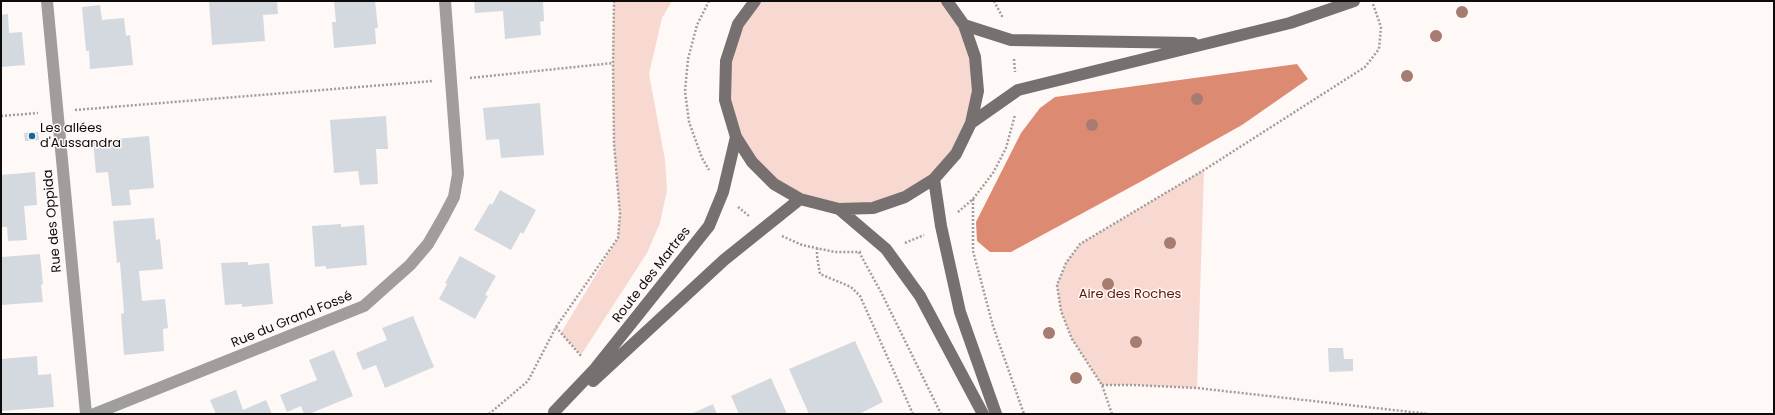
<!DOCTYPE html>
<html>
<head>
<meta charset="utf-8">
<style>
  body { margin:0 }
  #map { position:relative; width:1775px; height:415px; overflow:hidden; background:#fef9f7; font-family:Poppins,sans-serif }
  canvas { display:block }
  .frame { position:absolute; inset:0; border:2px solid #0e0b0b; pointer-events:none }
</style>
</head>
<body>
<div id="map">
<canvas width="1775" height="415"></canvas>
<div class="frame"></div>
</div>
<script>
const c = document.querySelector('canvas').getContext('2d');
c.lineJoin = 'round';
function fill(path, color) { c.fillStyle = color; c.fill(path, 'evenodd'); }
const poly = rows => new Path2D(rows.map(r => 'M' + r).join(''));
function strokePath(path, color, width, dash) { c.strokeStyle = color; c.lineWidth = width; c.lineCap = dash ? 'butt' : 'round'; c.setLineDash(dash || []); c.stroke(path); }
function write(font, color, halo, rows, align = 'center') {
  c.font = font + ' Poppins,sans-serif'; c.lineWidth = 3; c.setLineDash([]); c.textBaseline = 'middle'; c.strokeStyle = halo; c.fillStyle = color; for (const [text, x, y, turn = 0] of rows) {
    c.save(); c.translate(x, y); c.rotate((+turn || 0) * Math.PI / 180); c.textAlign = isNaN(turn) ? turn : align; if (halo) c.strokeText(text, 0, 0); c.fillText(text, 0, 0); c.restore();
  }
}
fill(poly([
  [614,1,672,1,662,18,649,74,665,160,667,190,660,223,647,253,581,355,561,333,618,238,620,214,614,144,613,63],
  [755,1,947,1,975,57,971,123,934,179,873,208,800,199,752,162,725,100,726,61],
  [1204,170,1197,388,1133,385,1102,385,1072,339,1061,311,1057,285,1066,263,1080,244]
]), '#f7d9d1');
fill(poly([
  [1297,64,1308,79,1242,125,1140,182,1011,252,990,252,977,241,976,222,1021,133,1040,108,1055,97]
]), '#dd8a73');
fill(poly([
  [209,1,277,1,278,14,263,15,265,41,212,45],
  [334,1,375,1,378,28,375,28,376,44,334,48,332,22,336,22],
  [474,1,543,1,544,21,540,22,541,35,505,39,503,11,475,13],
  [100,5,102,20,124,18,126,36,130,35,133,65,90,69,89,51,86,51,82,7],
  [8,14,9,33,22,32,25,65,1,67,1,15],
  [540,103,544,155,501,158,499,139,486,140,483,108],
  [386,116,388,149,376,149,378,184,360,185,358,171,334,173,330,120],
  [38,132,39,140,25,141,24,133],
  [149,136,154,188,129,190,131,205,112,206,108,172,96,173,93,141],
  [35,172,37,205,24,206,27,240,8,241,7,227,1,227,1,175],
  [500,190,536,210,523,234,521,232,511,250,474,230,490,203,492,205],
  [154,218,156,240,160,239,163,269,139,271,142,301,165,299,168,328,163,329,164,351,124,355,121,314,124,313,120,262,117,263,113,221],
  [341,224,341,227,364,225,367,265,326,269,326,266,315,267,312,226],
  [40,254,43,284,41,285,43,302,1,305,1,257],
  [460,256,496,276,485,295,488,296,475,319,439,299,447,284,445,283],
  [248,262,248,265,269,263,273,304,242,307,242,304,225,305,221,263],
  [413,316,434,367,385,388,376,365,363,370,356,353,387,340,382,328],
  [855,341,883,402,859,414,809,414,789,369],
  [1328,348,1343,348,1344,359,1353,359,1353,371,1329,372],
  [334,350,353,396,309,414,304,414,301,406,287,412,280,395,317,380,309,360],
  [37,356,38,375,51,374,54,407,1,411,1,359],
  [771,378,787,414,739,414,731,396],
  [236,390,243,410,266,400,272,414,216,414,210,400],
  [713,404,717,414,691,414]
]), '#d3d9de');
strokePath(poly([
  [709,1,697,25,688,59,685,91,689,122,702,158,709,170],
  [994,1,1003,18],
  [1014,59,1015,72],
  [470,78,613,63],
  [75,110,433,81],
  [1,116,38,113],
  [973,199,973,251,993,326,1024,414],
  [738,207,749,216],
  [958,212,973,199,993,173,1006,148,1015,115],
  [782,236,802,245,835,252,861,252],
  [905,243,924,235],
  [817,248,817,256,820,274,851,287,860,296,913,414],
  [859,252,881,292,941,414],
  [556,327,581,356],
  [1102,385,1133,385,1197,388,1429,414],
  [489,414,528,381,556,327,618,238,620,214,614,144,613,63,614,1],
  [1112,414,1102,385,1072,339,1061,311,1057,285,1066,263,1080,244,1204,170,1365,67,1379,49,1381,27,1373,4]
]), '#a19d9b', 2.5, [2, 2]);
strokePath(poly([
  [47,1,86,414],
  [94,414,364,306,410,265,428,244,443,218,454,197,458,174,445,1]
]), '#a19d9c', 12);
strokePath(poly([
  [755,1,738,24,726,61,725,100,736,137,752,162,774,184,800,199,839,209,873,208,905,197,934,179,956,154,971,123,978,91,975,57,964,25,947,1],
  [964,25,1011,40,1193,43],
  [971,123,1018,90,1290,23,1354,1],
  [934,179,941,226,960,312,996,414],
  [839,209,886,249,920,296,983,414],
  [593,381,724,260,800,199],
  [554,412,594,370,709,226,723,192,736,137]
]), '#767170', 12);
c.fillStyle = '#a77c70';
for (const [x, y] of [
  [1462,12],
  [1436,36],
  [1407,76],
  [1197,99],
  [1092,125],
  [1170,243],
  [1108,284],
  [1049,333],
  [1136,342],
  [1076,378]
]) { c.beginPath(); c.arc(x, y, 6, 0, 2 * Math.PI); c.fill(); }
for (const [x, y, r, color] of [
  [32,136,4,"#186598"]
]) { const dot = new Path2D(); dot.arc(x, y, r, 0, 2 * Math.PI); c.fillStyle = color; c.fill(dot); strokePath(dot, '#fef9f7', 1.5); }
write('13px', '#0e0b0b', '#fef9f7', [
  ["Les allées",40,129],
  ["d'Aussandra",40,144]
], 'left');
write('13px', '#0e0b0b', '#fef9f7', [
  ["Rue des Oppida",53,221,-95],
  ["Route des Martres",652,275,-52],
  ["Rue du Grand Fossé",292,320,-22]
]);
write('13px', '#601601', '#fef9f7', [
  ["Aire des Roches",1130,295]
]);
</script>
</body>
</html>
